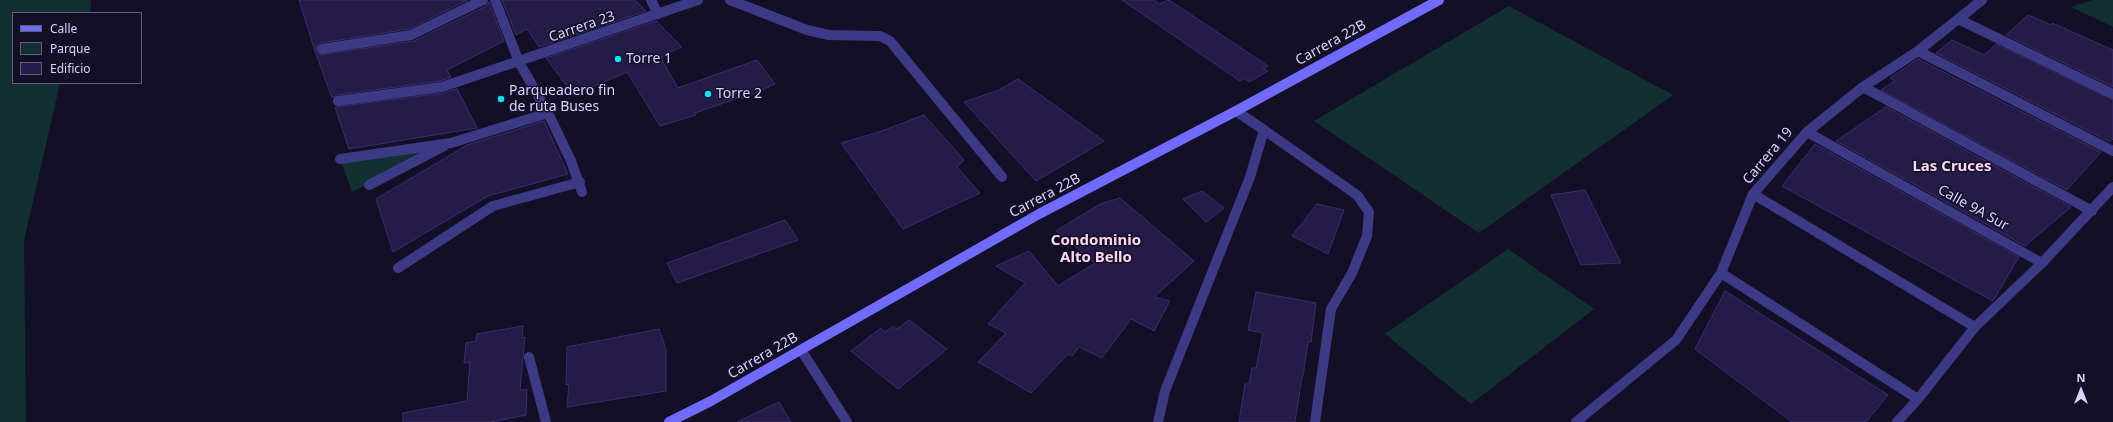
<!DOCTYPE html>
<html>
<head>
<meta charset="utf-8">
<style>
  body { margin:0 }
  #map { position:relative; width:2113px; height:422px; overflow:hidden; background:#130f26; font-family:"Noto Sans",sans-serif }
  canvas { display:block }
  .legend { position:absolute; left:12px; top:12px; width:130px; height:72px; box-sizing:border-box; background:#130f26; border:1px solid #625e7d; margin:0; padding:5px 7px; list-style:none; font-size:12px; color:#d9d4ff }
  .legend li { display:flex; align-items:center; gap:8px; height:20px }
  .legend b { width:20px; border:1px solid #625e7d }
  .north { position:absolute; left:2061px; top:370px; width:40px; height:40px; -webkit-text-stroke:3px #130f26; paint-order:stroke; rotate:0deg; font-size:11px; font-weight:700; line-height:16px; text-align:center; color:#d9d4ff }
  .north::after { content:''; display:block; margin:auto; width:14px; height:18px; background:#d9d4ff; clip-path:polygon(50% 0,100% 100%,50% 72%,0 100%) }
</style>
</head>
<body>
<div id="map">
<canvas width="2113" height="422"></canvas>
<ul class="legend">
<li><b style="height:5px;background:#6f6bff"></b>Calle</li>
<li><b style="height:11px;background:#12302f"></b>Parque</li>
<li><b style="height:11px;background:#241b47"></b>Edificio</li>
</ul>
<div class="north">N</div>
</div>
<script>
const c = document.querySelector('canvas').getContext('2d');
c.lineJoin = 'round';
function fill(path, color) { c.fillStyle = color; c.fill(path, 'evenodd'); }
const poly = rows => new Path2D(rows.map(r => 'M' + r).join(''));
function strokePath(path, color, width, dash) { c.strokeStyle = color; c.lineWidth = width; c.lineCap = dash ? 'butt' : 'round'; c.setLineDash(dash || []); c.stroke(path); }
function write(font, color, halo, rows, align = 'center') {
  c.font = font + ' "Noto Sans",sans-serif'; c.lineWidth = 3; c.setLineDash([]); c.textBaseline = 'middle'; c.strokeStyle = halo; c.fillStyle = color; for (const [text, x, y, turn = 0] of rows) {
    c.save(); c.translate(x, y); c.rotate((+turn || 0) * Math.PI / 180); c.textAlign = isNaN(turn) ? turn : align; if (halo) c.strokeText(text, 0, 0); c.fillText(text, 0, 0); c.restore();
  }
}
fill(poly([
  [0,0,91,0,90,13,13,13,13,83,60,83,24,241,26,422,0,422],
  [2093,0,2113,0,2113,27,2071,7],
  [1509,6,1673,95,1479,233,1314,121],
  [443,145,352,192,341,161],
  [1508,249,1594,309,1471,404,1385,334]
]), '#12302f');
const building = poly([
  [299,0,468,0,409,29,321,43,318,44,316,50,320,55,414,41,486,6,489,2,504,41,447,70,451,77,441,81,337,95,332,98,315,51,299,0],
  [502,0,635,0,646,11,539,47,527,29,516,35,502,0],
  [1122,0,1154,0,1159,4,1169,0,1268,66,1263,68,1268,71,1249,82,1245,78,1240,81,1122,0],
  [2028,15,2051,25,2052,23,2113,50,2113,87,2006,35,2028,15],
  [656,21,682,47,665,54,666,56,661,58,678,88,757,60,775,84,742,99,741,97,695,113,696,115,660,126,627,72,590,88,589,86,572,93,546,58,656,21],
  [1952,40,1984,55,1996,44,2113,100,2113,139,2110,142,1936,53,1952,40],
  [1918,59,2101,152,2067,190,1881,90,1895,81,1890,78,1918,59],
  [1018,79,1053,104,1104,141,1036,181,964,102,999,90,1018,79],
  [457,89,477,128,349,149,335,107,443,93,457,89],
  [1886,107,2071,207,2025,246,1836,141,1886,107],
  [924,115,964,160,957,167,980,193,903,229,841,143,879,132,924,115],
  [544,121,568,174,488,196,393,252,376,199,467,145,544,121],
  [1815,144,2019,257,1993,301,1782,186,1815,144],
  [1585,190,1621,263,1581,265,1551,195,1585,190],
  [1202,191,1224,208,1206,222,1183,199,1202,191],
  [1120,198,1194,261,1154,297,1170,301,1154,331,1131,319,1102,358,1079,347,1072,356,1068,354,1031,393,978,362,1006,333,988,324,1025,283,996,266,1029,251,1058,286,1095,263,1056,231,1100,204,1120,198],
  [1317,204,1344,210,1328,254,1292,236,1317,204],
  [785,220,798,240,677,283,667,263,785,220],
  [1725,291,1888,395,1866,422,1792,422,1695,349,1725,291],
  [1256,292,1316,303,1311,342,1308,342,1303,376,1302,376,1295,422,1239,422,1245,384,1249,384,1252,368,1256,368,1263,333,1248,330,1256,292],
  [909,320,947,349,898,389,851,351,881,328,885,332,893,326,897,329,909,320],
  [523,326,522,338,525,337,520,390,527,389,526,415,491,422,403,422,403,413,467,401,470,362,464,363,466,343,476,341,477,334,523,326],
  [659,329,666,349,666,391,567,407,569,384,566,385,567,347,659,329],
  [779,402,791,422,737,422,779,402]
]);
fill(building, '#241b47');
strokePath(building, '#3b2d73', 1);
strokePath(poly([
  [651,0,658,14],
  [801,350,847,422],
  [529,357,546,422]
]), '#3d3a85', 10);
strokePath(poly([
  [495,0,519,62,548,113,571,161,582,192],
  [730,0,807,30,829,35,880,36,890,41,1002,177],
  [1958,19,2113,94],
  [322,49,411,35,483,0],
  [1918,51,2113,151],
  [1863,87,2092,211],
  [338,101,442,87,698,0],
  [1264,130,1357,195,1369,212,1367,236,1352,273,1331,309,1315,422],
  [1807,132,2042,263],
  [340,159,451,143,548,113],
  [369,185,444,146],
  [1753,194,1975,327],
  [398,268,493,206,580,182],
  [1721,273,1918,399],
  [1158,422,1165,391,1250,177,1264,130,1236,111],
  [1576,422,1676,340,1721,273,1753,194,1807,132,1863,87,1918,51,1982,0],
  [1897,422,1918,399,1975,327,2042,263,2113,187]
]), '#3d3a85', 10);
strokePath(poly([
  [669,422,711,401,1039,214,1236,111,1439,0]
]), '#6f6bff', 10);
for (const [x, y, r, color] of [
  [618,59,4,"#00e5ff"],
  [708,94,4,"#00e5ff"],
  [501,99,4,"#00e5ff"]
]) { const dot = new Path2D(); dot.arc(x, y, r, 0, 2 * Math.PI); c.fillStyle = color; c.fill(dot); strokePath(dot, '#130f26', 1.5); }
write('14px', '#d9d4ff', '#130f26', [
  ["Carrera 23",582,27,-19],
  ["Carrera 22B",1331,43,-29],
  ["Carrera 19",1768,156,-50],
  ["Carrera 22B",1045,196,-28],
  ["Calle 9A Sur",1973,208,29],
  ["Carrera 22B",763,356,-30]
]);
write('14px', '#d9d4ff', '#130f26', [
  ["Torre 1",626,59],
  ["Parqueadero fin",509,91],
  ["de ruta Buses",509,107],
  ["Torre 2",716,94]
], 'left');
write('bold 15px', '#ffd6f0', '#130f26', [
  ["Las Cruces",1952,167],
  ["Condominio",1096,241],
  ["Alto Bello",1096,258]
]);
</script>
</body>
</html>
